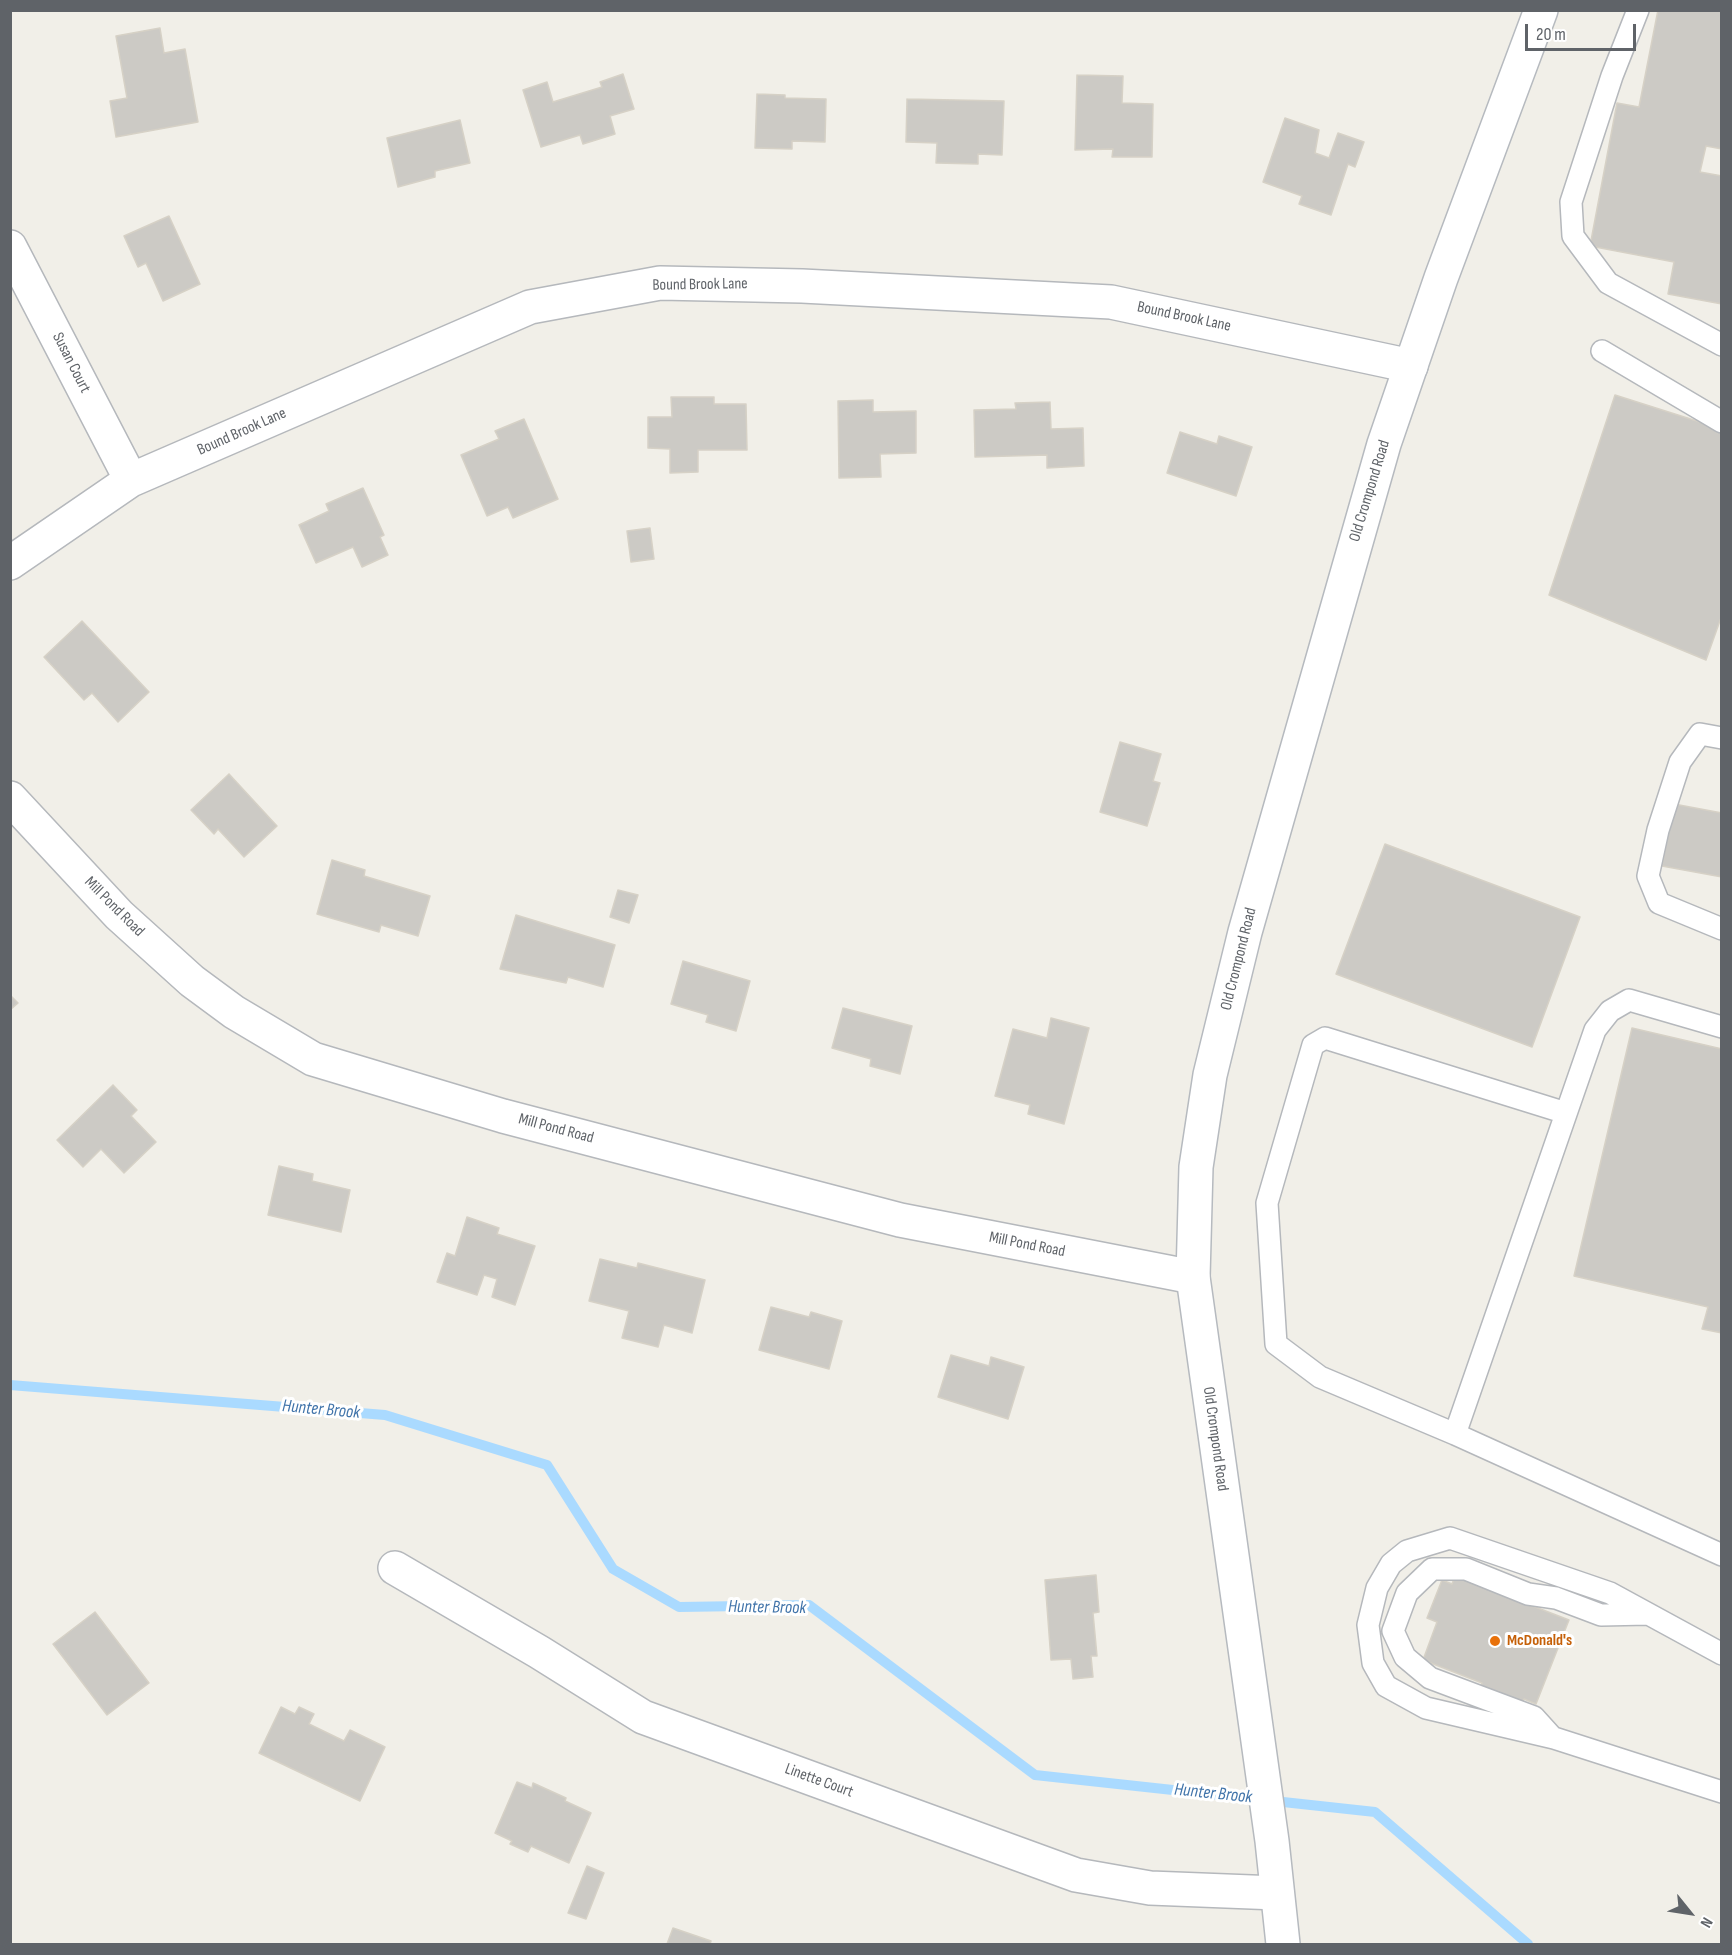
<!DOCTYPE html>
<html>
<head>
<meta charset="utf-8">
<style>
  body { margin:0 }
  #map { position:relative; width:1732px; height:1955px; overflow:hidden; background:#f1efe8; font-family:"Sofia Sans Condensed",sans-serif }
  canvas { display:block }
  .frame { position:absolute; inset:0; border:12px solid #5f6368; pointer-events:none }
  .north { position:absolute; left:1660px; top:1883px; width:60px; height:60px; -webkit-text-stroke:4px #fff; paint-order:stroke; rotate:120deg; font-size:16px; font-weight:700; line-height:24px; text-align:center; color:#5f6368 }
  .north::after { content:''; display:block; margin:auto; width:21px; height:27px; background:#5f6368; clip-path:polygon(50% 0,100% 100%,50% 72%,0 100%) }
  .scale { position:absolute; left:1525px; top:24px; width:111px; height:27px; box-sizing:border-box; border:3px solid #5f6368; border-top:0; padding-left:8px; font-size:18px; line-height:21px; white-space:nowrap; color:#5f6368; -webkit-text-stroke:4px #fff; paint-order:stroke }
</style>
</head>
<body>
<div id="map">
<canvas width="1732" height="1955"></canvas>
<div class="frame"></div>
<div class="north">N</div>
<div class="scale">20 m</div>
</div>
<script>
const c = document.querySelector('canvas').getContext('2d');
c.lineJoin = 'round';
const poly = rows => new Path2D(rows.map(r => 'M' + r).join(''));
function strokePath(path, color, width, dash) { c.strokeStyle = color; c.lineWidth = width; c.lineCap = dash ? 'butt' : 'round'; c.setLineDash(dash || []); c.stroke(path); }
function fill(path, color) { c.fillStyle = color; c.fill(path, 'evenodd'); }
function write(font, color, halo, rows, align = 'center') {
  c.font = font + ' "Sofia Sans Condensed",sans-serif'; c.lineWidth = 6; c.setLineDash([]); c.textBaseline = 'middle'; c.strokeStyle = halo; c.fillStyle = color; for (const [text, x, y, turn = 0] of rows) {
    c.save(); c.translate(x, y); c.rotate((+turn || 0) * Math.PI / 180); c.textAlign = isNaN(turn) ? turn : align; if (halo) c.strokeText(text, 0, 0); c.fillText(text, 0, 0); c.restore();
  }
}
strokePath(poly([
  [10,1385,385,1415,547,1465,613,1569,679,1607,809,1605,1035,1775,1375,1812,1528,1944]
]), '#aadaff', 10);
const building = poly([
  [1658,10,1722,10,1722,149,1706,146,1700,172,1722,176,1722,304,1668,294,1674,262,1590,246,1617,103,1639,107,1658,10],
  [160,28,164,53,185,49,198,122,116,137,110,101,127,98,116,36,160,28],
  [623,74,634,109,610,116,615,134,583,144,580,135,541,147,523,90,547,82,553,102,602,87,600,82,623,74],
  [1077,75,1123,76,1122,103,1153,104,1152,157,1112,157,1113,149,1075,150,1077,75],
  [757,94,785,95,785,98,826,99,825,142,792,141,792,149,755,148,757,94],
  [907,99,1004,101,1002,155,978,154,978,164,936,163,937,143,906,142,907,99],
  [1285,118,1319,130,1315,153,1329,158,1338,133,1364,142,1355,167,1348,164,1331,215,1299,204,1302,196,1263,182,1285,118],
  [460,120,470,163,435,171,435,177,398,187,387,138,460,120],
  [169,216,200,284,163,301,146,263,138,267,124,236,169,216],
  [1615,395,1722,429,1722,615,1706,660,1549,595,1615,395],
  [671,397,714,397,714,404,746,404,747,450,698,450,698,472,670,473,670,449,648,448,648,417,672,417,671,397],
  [873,400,873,412,916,411,916,453,880,454,881,477,839,478,838,401,873,400],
  [1050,402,1051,429,1083,428,1084,466,1047,468,1047,455,975,457,974,410,1016,409,1015,403,1050,402],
  [524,419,558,499,513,518,508,507,487,516,461,455,499,439,495,431,524,419],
  [1180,432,1217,444,1219,436,1252,447,1236,496,1167,473,1180,432],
  [363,488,384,535,380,537,388,555,362,567,353,547,316,563,299,525,329,511,326,504,363,488],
  [650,528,654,559,631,562,627,531,650,528],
  [82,621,149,692,118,722,92,693,84,700,44,657,82,621],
  [1120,742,1161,754,1153,781,1160,783,1147,826,1100,812,1120,742],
  [229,774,277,826,244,857,218,829,214,834,191,810,229,774],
  [1674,804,1722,813,1722,877,1662,866,1674,804],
  [1385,844,1580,917,1532,1047,1336,974,1385,844],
  [332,860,365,870,364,876,430,896,418,936,381,925,379,932,317,914,332,860],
  [618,890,638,895,629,923,610,917,618,890],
  [516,915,615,945,603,987,568,977,566,983,500,969,516,915],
  [683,961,750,981,736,1031,706,1022,708,1015,671,1004,683,961],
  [10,995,18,1003,10,1010,10,995],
  [843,1008,912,1026,900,1074,870,1066,871,1059,832,1048,843,1008],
  [1051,1018,1089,1028,1064,1124,1028,1114,1030,1105,995,1096,1013,1029,1047,1038,1051,1018],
  [1632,1028,1722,1049,1722,1333,1702,1329,1708,1307,1574,1276,1632,1028],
  [113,1085,137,1110,131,1116,156,1142,124,1173,101,1149,83,1167,57,1140,113,1085],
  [279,1166,313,1174,312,1181,350,1190,341,1232,268,1215,279,1166],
  [467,1217,499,1228,497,1234,535,1246,515,1305,492,1297,497,1279,484,1275,477,1295,437,1282,447,1253,455,1256,467,1217],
  [600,1259,637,1268,638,1263,705,1280,692,1333,664,1325,658,1347,622,1338,629,1311,589,1301,600,1259],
  [771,1307,809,1317,811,1312,842,1321,829,1369,759,1350,771,1307],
  [951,1355,989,1366,991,1357,1024,1367,1008,1419,938,1397,951,1355],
  [1096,1575,1099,1612,1093,1613,1097,1656,1091,1656,1093,1677,1073,1679,1071,1659,1051,1660,1045,1580,1096,1575],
  [1455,1576,1569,1620,1536,1704,1524,1699,1515,1721,1474,1705,1482,1683,1423,1660,1437,1622,1427,1618,1442,1580,1452,1584,1455,1576],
  [95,1612,149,1683,107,1715,53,1644,95,1612],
  [281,1707,295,1714,299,1707,314,1714,309,1724,344,1741,350,1730,385,1747,360,1801,259,1753,281,1707],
  [517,1782,532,1788,533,1783,566,1798,565,1801,591,1813,569,1863,531,1846,528,1852,510,1844,512,1841,495,1833,517,1782],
  [587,1866,604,1873,586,1919,568,1913,587,1866],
  [673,1928,711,1941,710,1944,667,1944,673,1928]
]);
fill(building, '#cccac5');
strokePath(building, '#d6d1c6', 1.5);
const lane = poly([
  [1638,10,1612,76,1571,202,1573,236,1608,283,1722,345],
  [1602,351,1722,422],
  [1722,738,1700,734,1680,762,1658,830,1648,876,1659,903,1722,929],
  [1566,1113,1325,1038,1313,1045,1267,1203,1276,1344,1320,1377,1455,1434,1722,1555],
  [1455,1434,1595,1030,1610,1011,1629,1000,1722,1027],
  [1722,1654,1610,1593,1450,1538,1407,1551,1391,1564,1377,1588,1368,1625,1373,1663,1386,1686,1426,1708,1554,1738,1722,1792],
  [1553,1738,1534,1717,1430,1678,1405,1657,1393,1631,1407,1593,1432,1569,1466,1569,1528,1594,1556,1598,1601,1615,1648,1614]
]);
const street = poly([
  [10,247,131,480],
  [10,563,131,480,530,307,660,283,802,286,1111,302,1411,366],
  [10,798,119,915,192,981,234,1012,313,1059,503,1116,900,1220,1193,1277],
  [395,1568,539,1652,643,1717,1076,1875,1150,1888,1277,1893]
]);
const secondary = poly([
  [1283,1944,1272,1841,1193,1277,1196,1167,1210,1075,1245,932,1384,444,1441,278,1541,10]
]);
strokePath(lane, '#b5b8bc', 24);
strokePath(street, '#b5b8bc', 36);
strokePath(secondary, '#b6babf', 36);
strokePath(lane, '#fff', 21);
strokePath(street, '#fff', 33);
strokePath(secondary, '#fff', 33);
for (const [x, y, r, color] of [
  [1495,1641,6,"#e8710a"]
]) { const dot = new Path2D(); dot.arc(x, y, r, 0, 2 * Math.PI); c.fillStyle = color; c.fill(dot); strokePath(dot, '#fff', 2); }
write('16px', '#5f6368', '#fff', [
  ["Bound Brook Lane",700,285,-1],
  ["Bound Brook Lane",1184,317,12],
  ["Susan Court",71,363,63],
  ["Bound Brook Lane",242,432,-24],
  ["Old Crompond Road",1370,491,-73],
  ["Mill Pond Road",114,907,45],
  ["Old Crompond Road",1239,959,-76],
  ["Mill Pond Road",556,1129,15],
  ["Mill Pond Road",1027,1245,11],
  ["Old Crompond Road",1215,1439,82],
  ["Linette Court",819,1781,20]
]);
write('bold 16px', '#c56008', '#fff', [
  ["McDonald's",1507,1641]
], 'left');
write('italic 18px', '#4174aa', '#fff', [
  ["Hunter Brook",321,1410,5],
  ["Hunter Brook",767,1608,1],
  ["Hunter Brook",1213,1794,6]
]);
</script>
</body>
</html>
